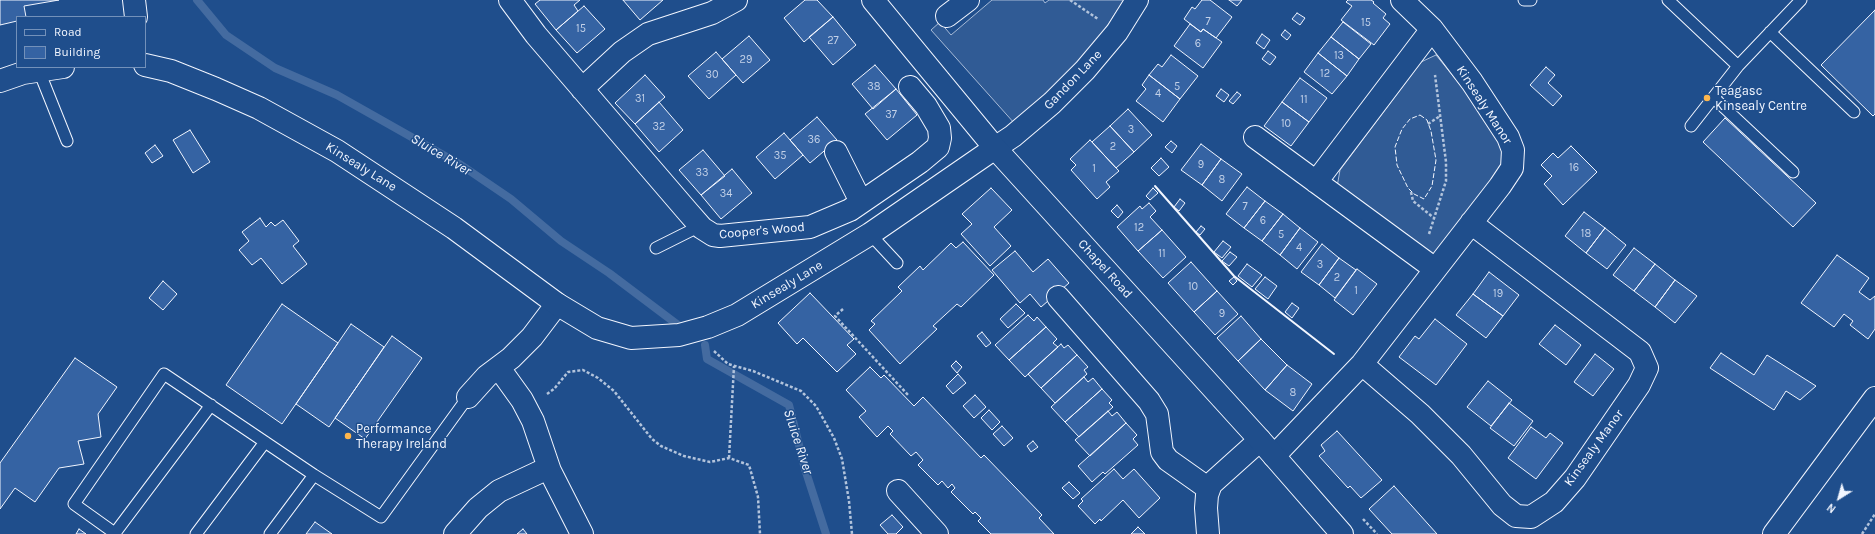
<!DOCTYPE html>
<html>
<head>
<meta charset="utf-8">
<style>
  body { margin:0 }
  #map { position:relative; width:1875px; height:534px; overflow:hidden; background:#1f4e8c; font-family:Karla,sans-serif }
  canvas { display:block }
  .legend { position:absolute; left:16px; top:16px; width:130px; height:52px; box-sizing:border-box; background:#1f4e8c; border:1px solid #7391ba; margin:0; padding:5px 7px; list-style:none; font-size:12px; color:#f2f6ff }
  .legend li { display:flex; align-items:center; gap:8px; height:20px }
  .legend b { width:20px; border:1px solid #7391ba }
  .north { position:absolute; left:1819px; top:478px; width:40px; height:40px; -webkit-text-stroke:3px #1f4e8c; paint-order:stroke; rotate:217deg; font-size:11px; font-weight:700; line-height:16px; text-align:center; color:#f2f6ff }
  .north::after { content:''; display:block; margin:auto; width:14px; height:18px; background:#f2f6ff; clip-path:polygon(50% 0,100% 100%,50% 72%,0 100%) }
</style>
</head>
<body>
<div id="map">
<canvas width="1875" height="534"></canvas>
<ul class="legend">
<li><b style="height:5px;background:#1f4e8c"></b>Road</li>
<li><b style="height:11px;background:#3563a3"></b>Building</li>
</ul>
<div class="north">N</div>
</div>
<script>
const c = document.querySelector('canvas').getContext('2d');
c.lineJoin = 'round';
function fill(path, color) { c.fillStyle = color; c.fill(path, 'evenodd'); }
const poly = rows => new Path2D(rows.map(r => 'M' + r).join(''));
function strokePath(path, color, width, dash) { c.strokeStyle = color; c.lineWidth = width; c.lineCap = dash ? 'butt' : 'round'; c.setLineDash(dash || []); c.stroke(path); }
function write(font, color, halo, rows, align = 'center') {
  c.font = font + ' Karla,sans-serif'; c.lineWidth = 3; c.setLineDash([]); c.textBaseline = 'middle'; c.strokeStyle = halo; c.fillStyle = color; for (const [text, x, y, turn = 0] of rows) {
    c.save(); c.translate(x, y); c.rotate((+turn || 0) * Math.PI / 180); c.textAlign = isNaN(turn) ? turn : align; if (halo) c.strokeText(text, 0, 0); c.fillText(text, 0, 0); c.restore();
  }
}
const built = poly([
  [992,0,1043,0,1045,3,1049,0,1124,0,1087,57,1015,124,931,30,940,22,951,35,992,0],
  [1436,55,1490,122,1505,150,1505,164,1439,255,1429,258,1337,187,1340,170,1421,62,1436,55]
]);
fill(built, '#305b95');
strokePath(built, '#a8bbd7', 1);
strokePath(poly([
  [197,0,226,35,275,68,337,95,461,165,511,199,561,241,609,273,678,325],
  [705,345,707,359,789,405,805,469,826,534]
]), '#446ba0', 8);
const building = poly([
  [0,0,59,0,24,6,26,17,17,17,17,21,0,25,0,0],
  [540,0,580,0,574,5,578,11,556,30,535,4,540,0],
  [623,0,663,0,640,20,623,0],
  [805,0,817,0,833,17,804,42,784,18,805,0],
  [1202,0,1210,0,1232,17,1216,38,1203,29,1201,32,1184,19,1192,7,1195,9,1202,0],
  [1229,0,1242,0,1237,6,1229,0],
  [1348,0,1371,0,1374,2,1373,3,1386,14,1383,18,1390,24,1374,45,1341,20,1352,6,1346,2,1348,0],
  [584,6,605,29,577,53,556,30,584,6],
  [1875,10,1875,114,1873,116,1821,65,1875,10],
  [1297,13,1305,18,1300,25,1292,19,1297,13],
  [833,17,856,45,833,65,809,37,833,17],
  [1343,22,1371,44,1359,59,1331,37,1343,22],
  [1190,24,1201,32,1203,29,1222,42,1203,68,1174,46,1190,24],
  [1285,30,1291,35,1287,40,1281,35,1285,30],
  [1262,34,1270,40,1264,49,1256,43,1262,34],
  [749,36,770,60,743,83,722,59,749,36],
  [1331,37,1359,59,1347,76,1318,53,1331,37],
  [1268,51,1276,57,1270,65,1262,59,1268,51],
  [716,52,736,75,709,99,688,76,716,52],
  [1318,53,1347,76,1332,94,1304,72,1318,53],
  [1171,55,1198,76,1180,99,1149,75,1158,64,1162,67,1171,55],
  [875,65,896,89,873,109,852,84,875,65],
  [1546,67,1555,75,1548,83,1562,96,1553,106,1530,85,1546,67],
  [645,75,665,97,635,124,615,103,645,75],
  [1149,75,1180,99,1163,122,1136,101,1146,89,1142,85,1149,75],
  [1300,78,1327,98,1309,122,1282,102,1300,78],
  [896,89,917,115,887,140,865,114,896,89],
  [1221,89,1229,95,1224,102,1216,96,1221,89],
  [1237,92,1241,95,1233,104,1229,101,1237,92],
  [659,102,683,130,659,152,635,124,659,102],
  [1282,102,1309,122,1291,146,1264,126,1282,102],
  [1128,109,1152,135,1134,152,1110,126,1128,109],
  [817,117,837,140,810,163,790,140,817,117],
  [1725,118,1816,203,1793,227,1703,142,1725,118],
  [1110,126,1134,152,1116,168,1092,142,1110,126],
  [190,130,210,162,193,173,173,140,190,130],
  [784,133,803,155,775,179,756,157,784,133],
  [1090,140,1119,171,1106,182,1110,187,1097,199,1071,170,1076,165,1070,159,1090,140],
  [1171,141,1177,146,1172,153,1165,147,1171,141],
  [1201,144,1221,159,1202,185,1181,170,1201,144],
  [155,145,163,156,152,163,145,153,155,145],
  [1571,146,1597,172,1563,205,1544,184,1552,176,1541,165,1553,153,1558,158,1571,146],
  [703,150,725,176,701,195,679,170,703,150],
  [1161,158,1169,167,1159,176,1151,168,1161,158],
  [1221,159,1242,174,1222,201,1202,185,1221,159],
  [732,169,752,193,721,219,701,195,732,169],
  [1247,187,1265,201,1244,228,1226,214,1247,187],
  [991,188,1012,210,994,227,1011,246,990,266,961,234,972,224,962,214,991,188],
  [1153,188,1158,193,1150,200,1146,196,1153,188],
  [1180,199,1185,203,1179,211,1174,207,1180,199],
  [1265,201,1283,214,1262,241,1244,228,1265,201],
  [1149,203,1156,211,1150,217,1162,230,1138,251,1117,227,1140,206,1142,209,1149,203],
  [1117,205,1123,212,1118,218,1111,211,1117,205],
  [1584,212,1605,228,1586,253,1565,236,1584,212],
  [1283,214,1300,228,1280,255,1262,241,1283,214],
  [260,218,266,227,271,222,275,226,283,220,299,241,293,246,307,264,282,284,261,258,252,265,239,250,249,241,242,232,260,218],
  [1201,226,1205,229,1200,235,1196,232,1201,226],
  [1300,228,1318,242,1297,269,1280,255,1300,228],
  [1605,228,1626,245,1607,269,1586,253,1605,228],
  [1162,230,1186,257,1163,278,1138,251,1162,230],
  [1223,241,1231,247,1222,258,1214,252,1223,241],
  [963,242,994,275,961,307,957,304,933,326,937,329,900,364,869,330,875,324,871,321,902,291,898,287,920,266,923,270,951,243,956,248,963,242],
  [1322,244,1339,258,1319,285,1301,272,1322,244],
  [1634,248,1655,264,1634,291,1613,275,1634,248],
  [1015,251,1033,272,1048,259,1069,283,1041,307,1030,294,1020,303,992,270,1015,251],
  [1230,252,1237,257,1229,266,1222,261,1230,252],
  [1837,255,1869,278,1859,292,1870,300,1875,296,1875,329,1868,339,1850,325,1853,321,1844,314,1834,327,1801,303,1837,255],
  [1339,258,1356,270,1335,298,1319,285,1339,258],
  [1191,262,1217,291,1194,312,1168,283,1191,262],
  [1247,264,1262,275,1252,287,1238,276,1247,264],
  [1655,264,1675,280,1655,307,1634,291,1655,264],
  [1357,269,1377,284,1353,315,1334,300,1357,269],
  [1489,272,1519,295,1503,316,1473,294,1489,272],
  [1234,277,1237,281,1233,285,1229,281,1234,277],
  [1265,277,1277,286,1268,299,1255,289,1265,277],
  [1675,280,1697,296,1675,323,1655,307,1675,280],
  [163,281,177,294,163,310,149,298,163,281],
  [1217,291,1238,314,1215,335,1194,312,1217,291],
  [810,293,854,339,847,345,856,354,837,372,803,338,797,344,778,323,810,293],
  [1473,294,1503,316,1486,338,1456,315,1473,294],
  [1292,303,1299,308,1292,318,1285,312,1292,303],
  [282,304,338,343,282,424,226,385,282,304],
  [1016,304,1025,313,1008,328,1000,319,1016,304],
  [1028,315,1034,321,1037,317,1046,327,1009,360,995,345,1028,315],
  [1241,316,1261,339,1238,361,1217,338,1241,316],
  [1435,319,1467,344,1436,385,1399,357,1415,336,1419,339,1435,319],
  [351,324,384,347,329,427,296,404,351,324],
  [1555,325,1581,345,1566,365,1539,344,1555,325],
  [1046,327,1057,339,1053,343,1058,347,1025,377,1009,360,1046,327],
  [982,332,991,343,986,347,977,336,982,332],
  [392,336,422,358,365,439,335,418,392,336],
  [1261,339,1287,365,1265,390,1238,361,1261,339],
  [1061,344,1064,348,1068,345,1077,355,1041,388,1028,374,1061,344],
  [1721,353,1754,375,1767,355,1816,386,1800,400,1786,391,1774,410,1710,368,1721,353],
  [1595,354,1614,369,1593,396,1574,382,1595,354],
  [1077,355,1088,367,1084,370,1087,374,1055,403,1041,388,1077,355],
  [75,358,117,387,98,414,101,437,78,441,84,464,59,468,35,502,15,488,0,509,0,463,75,358],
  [956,361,962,367,957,373,951,366,956,361],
  [1287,365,1312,384,1293,411,1265,390,1287,365],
  [870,367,881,378,884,375,914,406,923,397,981,458,984,455,1042,515,1039,518,1054,534,991,534,978,521,981,518,975,512,973,514,951,492,955,488,952,484,948,488,942,481,938,485,918,465,923,460,916,452,911,456,890,434,893,431,888,426,877,437,859,417,866,411,846,390,870,367],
  [958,374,966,383,953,394,946,386,958,374],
  [1084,377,1088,382,1093,378,1102,389,1065,422,1051,407,1084,377],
  [1488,381,1512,400,1491,426,1467,407,1488,381],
  [1102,389,1112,400,1109,403,1113,407,1079,437,1065,422,1102,389],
  [975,395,986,407,974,418,963,406,975,395],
  [1509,403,1533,421,1514,446,1490,428,1509,403],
  [989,410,1000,422,992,430,981,418,989,410],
  [1108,411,1112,416,1117,412,1126,423,1090,456,1075,440,1108,411],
  [1126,423,1137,435,1133,439,1138,445,1105,474,1103,472,1092,482,1078,466,1126,423],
  [1002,426,1013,438,1004,446,993,434,1002,426],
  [1531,427,1546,438,1550,433,1563,443,1536,479,1508,458,1531,427],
  [1337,431,1382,480,1361,498,1350,486,1348,488,1319,456,1325,451,1321,445,1337,431],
  [1033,441,1038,447,1031,452,1027,446,1033,441],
  [1114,469,1123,479,1134,469,1160,498,1139,518,1123,500,1101,521,1100,519,1095,524,1078,506,1083,501,1081,499,1114,469],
  [1069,482,1080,493,1073,499,1062,488,1069,482],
  [1394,486,1437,534,1392,534,1369,509,1394,486],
  [892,515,903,527,896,534,888,534,880,525,892,515],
  [315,522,332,534,306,534,315,522],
  [1138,527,1145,534,1131,534,1138,527],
  [79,529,86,534,76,534,79,529],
  [523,529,527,534,517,534,523,529]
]);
fill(building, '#3563a3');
strokePath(building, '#f2f6ff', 1);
const lane = poly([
  [1524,0,1531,0],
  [1668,0,1738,66],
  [1770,32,1854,112],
  [39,71,67,141],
  [1714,98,1793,172],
  [1691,126,1738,66,1801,0],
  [870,234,897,263],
  [656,248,694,229,702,228],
  [115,533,211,405],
  [116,534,74,504,164,374,314,475,381,517,468,397],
  [196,534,265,442],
  [270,534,314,475]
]);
const street = poly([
  [134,0,136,17],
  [510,0,536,35,688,212,702,228,713,235,720,236,810,227,850,210,920,162,938,147,940,138,939,128,926,106,910,87],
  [947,16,968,0],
  [582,89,622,52,648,34,712,13,736,0],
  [1255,137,1435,269],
  [995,148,1013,136,1052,103,1085,70,1117,32,1137,0],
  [836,152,861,202],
  [1316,182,1432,29],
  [1058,297,1149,401,1157,414,1162,452,1168,460,1209,489],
  [1362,364,1420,414,1461,455,1502,505,1516,516,1531,517,1554,502,1575,478,1639,385,1647,368,1640,352,1471,223],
  [499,368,522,400,533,421,550,471,582,534],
  [468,397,487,376,511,358,532,337,557,304],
  [1274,456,1362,364,1500,186,1512,168,1513,150,1508,137,1472,82,1432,29,1402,0],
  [898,491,937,534],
  [455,534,478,508,499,491,546,469,550,471],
  [1208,534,1206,508,1207,495,1211,484,1260,440]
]);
const secondary = poly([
  [873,0,995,148,1260,440,1342,534],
  [145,65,171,71,216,89,259,108,337,151,454,228,557,304,597,328,631,338,679,335,708,327,737,315,870,234,995,148],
  [0,81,23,73,63,67],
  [1774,534,1875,398]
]);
strokePath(lane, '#f2f6ff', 13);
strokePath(street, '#f2f6ff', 24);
strokePath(secondary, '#f2f6ff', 24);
strokePath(poly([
  [1070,0,1098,19],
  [1428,124,1440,116],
  [1411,192,1413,201,1434,218],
  [1429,234,1446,181,1446,162,1435,75],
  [843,309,835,316,909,396],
  [714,351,728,364,753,371,801,391,816,406,834,438,842,459,849,501,852,534],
  [547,394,554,389,568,372,583,370,598,378,614,391,652,439,661,446,684,456,710,462,729,458,749,465,758,497,760,534],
  [729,458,734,366],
  [1363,519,1377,534],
  [1862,534,1875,514]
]), '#b3c4dc', 2.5, [3, 2]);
strokePath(lane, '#1f4e8c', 11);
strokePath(street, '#1f4e8c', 22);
strokePath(secondary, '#1f4e8c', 22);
strokePath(poly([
  [1420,115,1427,120,1431,131,1436,160,1432,186,1424,199,1414,194,1408,188,1397,165,1395,147,1402,129,1410,119,1420,115]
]), '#f2f6ff', 1, [5, 2]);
strokePath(poly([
  [1155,186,1234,276,1334,354]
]), '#f2f6ff', 2);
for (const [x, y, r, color] of [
  [1707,98,4,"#ffb74d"],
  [348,436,4,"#ffb74d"]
]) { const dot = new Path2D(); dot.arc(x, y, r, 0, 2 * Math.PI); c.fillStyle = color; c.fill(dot); strokePath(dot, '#1f4e8c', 1.5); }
write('11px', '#c3d1e8', null, [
  ["7",1208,22],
  ["15",1366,23],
  ["15",581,29],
  ["27",833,41],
  ["6",1198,44],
  ["13",1339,56],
  ["29",746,60],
  ["12",1325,74],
  ["30",712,75],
  ["38",874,87],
  ["5",1177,87],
  ["4",1158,94],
  ["31",640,99],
  ["11",1304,100],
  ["37",891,115],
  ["10",1286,124],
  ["32",659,127],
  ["3",1131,130],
  ["36",814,140],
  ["2",1113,147],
  ["35",780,156],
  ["9",1201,165],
  ["16",1574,168],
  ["1",1094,169],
  ["33",702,173],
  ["8",1222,180],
  ["34",726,194],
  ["7",1245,207],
  ["6",1263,221],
  ["12",1139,228],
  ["18",1586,234],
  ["5",1281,235],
  ["4",1299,248],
  ["11",1162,254],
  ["3",1320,265],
  ["2",1337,278],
  ["10",1193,287],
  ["1",1356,291],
  ["19",1498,294],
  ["9",1222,314],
  ["8",1293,393]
]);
write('13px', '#f2f6ff', '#1f4e8c', [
  ["Gandon Lane",1073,80,-46],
  ["Kinsealy Manor",1484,105,57],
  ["Kinsealy Lane",361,167,32],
  ["Cooper's Wood",762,231,-5],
  ["Chapel Road",1105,269,48],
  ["Kinsealy Lane",787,285,-31],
  ["Kinsealy Manor",1594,448,-54]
]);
write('13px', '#f2f6ff', '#1f4e8c', [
  ["Teagasc",1715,91],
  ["Kinsealy Centre",1715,106],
  ["Performance",356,429],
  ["Therapy Ireland",356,444]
], 'left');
write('italic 14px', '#f2f6ff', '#1f4e8c', [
  ["Sluice River",441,155,31],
  ["Sluice River",798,442,72]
]);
</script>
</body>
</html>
